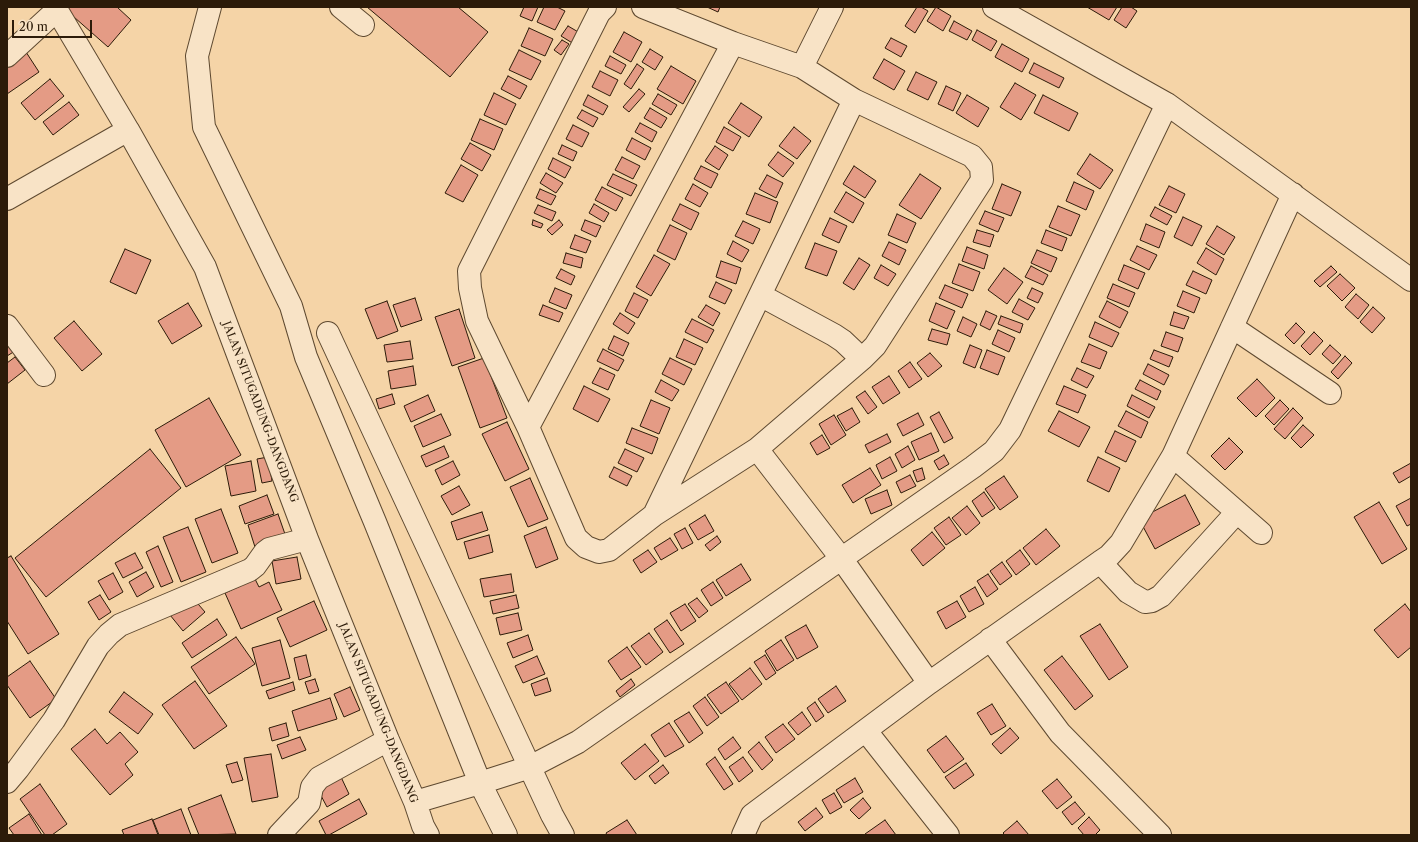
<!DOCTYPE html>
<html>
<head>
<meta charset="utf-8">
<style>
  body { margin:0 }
  #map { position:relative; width:1418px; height:842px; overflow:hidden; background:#f5d4a7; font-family:"Libre Caslon Text",serif }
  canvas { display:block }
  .frame { position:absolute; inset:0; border:8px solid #2c1b09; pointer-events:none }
  .scale { position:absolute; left:12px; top:20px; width:80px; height:18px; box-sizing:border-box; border:2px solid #2c1b09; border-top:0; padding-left:5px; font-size:12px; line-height:14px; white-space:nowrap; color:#2c1b09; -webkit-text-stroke:3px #f8e3c6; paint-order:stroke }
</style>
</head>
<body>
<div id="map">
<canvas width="1418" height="842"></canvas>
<div class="frame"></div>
<div class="scale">20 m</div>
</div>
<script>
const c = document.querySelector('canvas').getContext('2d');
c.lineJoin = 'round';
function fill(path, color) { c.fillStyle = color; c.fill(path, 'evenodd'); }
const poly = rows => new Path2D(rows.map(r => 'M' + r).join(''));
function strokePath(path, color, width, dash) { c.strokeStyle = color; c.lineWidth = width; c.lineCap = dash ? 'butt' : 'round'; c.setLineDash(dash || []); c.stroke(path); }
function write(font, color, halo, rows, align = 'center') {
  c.font = font + ' "Libre Caslon Text",serif'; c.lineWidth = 3.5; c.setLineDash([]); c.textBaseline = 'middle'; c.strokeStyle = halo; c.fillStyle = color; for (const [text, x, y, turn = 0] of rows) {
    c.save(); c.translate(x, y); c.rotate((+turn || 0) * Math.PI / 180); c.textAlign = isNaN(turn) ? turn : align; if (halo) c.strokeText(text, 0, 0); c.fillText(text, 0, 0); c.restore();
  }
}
const building = poly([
  [68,7,117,7,131,20,108,47,66,10,68,7],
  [367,7,458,7,488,32,450,77,367,7],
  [524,7,538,7,532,21,520,16,524,7],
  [544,7,557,7,565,11,555,30,537,22,544,7],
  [707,7,720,7,718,12,707,7],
  [917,7,921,7,928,11,915,33,905,26,917,7],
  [936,7,951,16,943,31,927,21,936,7],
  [1087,7,1117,7,1109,20,1087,7],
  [1122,7,1131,7,1137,11,1126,28,1114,20,1122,7],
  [954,21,972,31,967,40,949,31,954,21],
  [568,26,580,33,574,44,561,36,568,26],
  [529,28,553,39,545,56,521,46,529,28],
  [977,30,997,41,991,51,972,40,977,30],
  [624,32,642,42,631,62,613,52,624,32],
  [891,38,907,46,901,57,885,48,891,38],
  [562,40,569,44,561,55,554,50,562,40],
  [1002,44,1029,59,1022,72,995,57,1002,44],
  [650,49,663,57,655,70,642,62,650,49],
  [519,50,541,61,531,80,509,70,519,50],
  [26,52,39,72,7,94,7,65,26,52],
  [610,56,626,65,621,74,605,66,610,56],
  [884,59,905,71,894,90,873,78,884,59],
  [1034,63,1064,78,1059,88,1029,73,1034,63],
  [637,64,644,69,631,89,624,84,637,64],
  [671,66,696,81,683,104,657,89,671,66],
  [600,71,618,80,610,96,592,87,600,71],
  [916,72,937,82,928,100,907,90,916,72],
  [508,76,527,86,520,99,501,89,508,76],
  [50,79,64,96,35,120,21,103,50,79],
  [1015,83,1036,95,1021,120,1000,107,1015,83],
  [946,86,961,93,953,111,938,104,946,86],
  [639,89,645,94,629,112,623,107,639,89],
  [494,93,516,104,506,125,484,115,494,93],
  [658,94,677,105,671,115,652,104,658,94],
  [588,95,608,106,603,115,583,105,588,95],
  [967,95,989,108,978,127,956,113,967,95],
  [1043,95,1078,113,1069,131,1034,113,1043,95],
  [69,102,79,115,53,135,43,122,69,102],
  [741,103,762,117,749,137,728,123,741,103],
  [650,108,667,118,661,128,644,118,650,108],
  [582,110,598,118,593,127,577,118,582,110],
  [480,119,503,129,494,150,471,140,480,119],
  [640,123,657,132,652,142,635,132,640,123],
  [573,125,589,133,582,147,566,139,573,125],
  [724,127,741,137,733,151,716,142,724,127],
  [794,127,811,141,797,159,779,146,794,127],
  [632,138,651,148,645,160,626,150,632,138],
  [470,143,491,155,482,171,461,159,470,143],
  [562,145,577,152,573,161,558,154,562,145],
  [715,146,728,155,719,170,705,161,715,146],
  [778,152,794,163,783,177,768,165,778,152],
  [1090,154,1113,170,1100,189,1077,174,1090,154],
  [622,157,640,166,633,179,615,170,622,157],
  [553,158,571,167,565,178,548,169,553,158],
  [461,165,478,175,463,202,445,193,461,165],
  [701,166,718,174,711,188,694,179,701,166],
  [854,166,876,181,865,198,843,184,854,166],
  [546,173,563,183,556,193,540,183,546,173],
  [613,174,637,185,631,196,607,185,613,174],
  [920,174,941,188,921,219,899,205,920,174],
  [767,175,783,183,776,198,759,189,767,175],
  [1074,182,1094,191,1086,210,1066,201,1074,182],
  [693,184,708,193,700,207,685,199,693,184],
  [1002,184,1021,192,1011,216,992,209,1002,184],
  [1169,186,1185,194,1176,213,1159,205,1169,186],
  [602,187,623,198,616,211,595,200,602,187],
  [540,189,556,196,551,205,536,198,540,189],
  [846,192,864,203,853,223,834,212,846,192],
  [755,193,778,202,770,223,746,214,755,193],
  [594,204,609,213,604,222,589,213,594,204],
  [680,204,699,213,691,230,672,220,680,204],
  [538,205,556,212,552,221,534,213,538,205],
  [1058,206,1080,215,1071,236,1049,227,1058,206],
  [1155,207,1172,216,1167,225,1150,216,1155,207],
  [985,211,1004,218,998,232,979,224,985,211],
  [897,214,916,223,907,243,888,235,897,214],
  [1183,217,1202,226,1192,246,1174,237,1183,217],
  [830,218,847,226,839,243,822,235,830,218],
  [533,220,543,224,541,228,532,225,533,220],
  [559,220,563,225,552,235,547,230,559,220],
  [585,220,601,226,596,237,581,230,585,220],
  [743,221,760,229,753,244,735,236,743,221],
  [1146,224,1165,232,1159,248,1140,240,1146,224],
  [670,225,687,233,675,260,657,251,670,225],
  [1217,226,1235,237,1224,255,1206,244,1217,226],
  [977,230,994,235,990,247,973,242,977,230],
  [1046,230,1067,238,1062,251,1041,243,1046,230],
  [575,235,591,241,586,253,570,248,575,235],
  [733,241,749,250,742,262,727,254,733,241],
  [889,242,906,250,899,265,882,256,889,242],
  [815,243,837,251,827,276,805,268,815,243],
  [1137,246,1157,255,1149,270,1130,260,1137,246],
  [967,247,988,255,984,269,962,261,967,247],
  [1206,248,1224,259,1216,275,1197,263,1206,248],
  [125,249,151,260,136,294,110,282,125,249],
  [1037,250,1057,258,1051,272,1031,263,1037,250],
  [566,253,583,258,581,268,563,263,566,253],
  [654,255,670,264,651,296,636,287,654,255],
  [859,258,870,265,854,290,843,283,859,258],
  [721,261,741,268,736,284,716,277,721,261],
  [959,264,980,272,973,291,952,283,959,264],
  [881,265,896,274,888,286,874,278,881,265],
  [1124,265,1145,273,1138,289,1118,280,1124,265],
  [1031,266,1048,275,1043,285,1025,277,1031,266],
  [1331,266,1337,272,1320,287,1314,281,1331,266],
  [1004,268,1023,282,1007,304,988,290,1004,268],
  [561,269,575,276,571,285,556,278,561,269],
  [1193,271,1212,280,1206,294,1186,285,1193,271],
  [1340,274,1355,288,1342,301,1327,286,1340,274],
  [716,282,732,290,725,304,709,297,716,282],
  [1113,284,1135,293,1129,307,1107,298,1113,284],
  [945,285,968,294,962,308,939,298,945,285],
  [555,288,572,295,566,309,549,302,555,288],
  [1032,288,1043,293,1038,303,1027,298,1032,288],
  [1183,291,1200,298,1194,313,1177,306,1183,291],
  [634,293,648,300,638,318,625,311,634,293],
  [1356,294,1369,305,1358,319,1345,307,1356,294],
  [415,298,422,320,401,327,393,305,415,298],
  [1019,299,1035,308,1028,320,1012,312,1019,299],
  [387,301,398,331,377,339,365,309,387,301],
  [1107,301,1128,312,1120,328,1099,317,1107,301],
  [188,303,202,326,172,344,158,321,188,303],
  [936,303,955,311,947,329,929,321,936,303],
  [543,305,563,313,559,322,539,315,543,305],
  [706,305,720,313,713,326,698,317,706,305],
  [1373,307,1385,318,1372,333,1360,322,1373,307],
  [459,309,475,358,452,366,435,317,459,309],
  [986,311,997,316,990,330,980,325,986,311],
  [1174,312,1189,317,1184,329,1170,325,1174,312],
  [620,313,635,323,628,334,613,324,620,313],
  [1001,316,1023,324,1020,333,998,324,1001,316],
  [963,317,977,324,971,337,957,331,963,317],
  [692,319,714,330,707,343,685,332,692,319],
  [74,321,102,354,82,371,54,338,74,321],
  [1095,322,1119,333,1112,347,1089,337,1095,322],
  [1296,323,1305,332,1294,344,1285,335,1296,323],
  [932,329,950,334,947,345,928,340,932,329],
  [998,330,1015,338,1009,352,992,344,998,330],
  [1166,332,1183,338,1178,352,1161,346,1166,332],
  [1314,332,1323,341,1310,355,1301,346,1314,332],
  [614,336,629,343,623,356,608,349,614,336],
  [7,338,15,351,7,356,7,338],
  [684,339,703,348,695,365,676,357,684,339],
  [410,341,413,359,387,362,384,345,410,341],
  [1089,344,1107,352,1100,369,1081,362,1089,344],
  [970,345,982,350,975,368,963,363,970,345],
  [1330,345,1341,355,1333,364,1322,354,1330,345],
  [603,349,624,360,618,371,597,361,603,349],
  [987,350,1005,357,998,375,980,368,987,350],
  [1154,350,1173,357,1169,367,1150,359,1154,350],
  [930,353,942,366,928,377,917,363,930,353],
  [1345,356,1352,363,1338,379,1331,372,1345,356],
  [15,357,25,370,7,384,7,363,15,357],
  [484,358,507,418,480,428,458,367,484,358],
  [670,358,692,369,684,385,662,374,670,358],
  [910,362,922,379,909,388,898,371,910,362],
  [1148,364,1169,375,1164,385,1143,374,1148,364],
  [413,366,416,385,391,389,388,371,413,366],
  [600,368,615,375,608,390,592,383,600,368],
  [1077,368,1094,376,1087,388,1071,380,1077,368],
  [889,376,900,393,883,404,872,387,889,376],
  [1257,379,1275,398,1256,417,1237,398,1257,379],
  [661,380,679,390,672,401,655,392,661,380],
  [1140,380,1161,391,1157,400,1135,389,1140,380],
  [584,386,610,399,598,422,573,409,584,386],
  [1064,386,1086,395,1078,413,1056,404,1064,386],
  [865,391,877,407,868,414,856,397,865,391],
  [392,394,395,404,379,409,376,399,392,394],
  [428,395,435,411,411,422,404,406,428,395],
  [1132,395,1155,407,1149,418,1127,406,1132,395],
  [209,398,241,455,186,487,155,430,209,398],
  [651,400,670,408,659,434,640,426,651,400],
  [1280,400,1289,409,1274,425,1265,416,1280,400],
  [852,408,860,422,846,431,837,416,852,408],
  [1293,408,1303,418,1285,439,1274,429,1293,408],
  [1059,411,1090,427,1079,447,1048,431,1059,411],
  [1126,411,1148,422,1141,438,1118,426,1126,411],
  [939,412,953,438,944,443,930,417,939,412],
  [918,413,924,425,903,436,897,424,918,413],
  [441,414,451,435,423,447,414,426,441,414],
  [834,415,846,435,831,445,819,424,834,415],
  [507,422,529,469,505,481,482,434,507,422],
  [1303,425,1314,435,1301,448,1291,438,1303,425],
  [632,428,658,438,652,454,626,443,632,428],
  [1115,431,1136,441,1126,462,1105,452,1115,431],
  [931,433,939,451,919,460,911,442,931,433],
  [887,434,891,442,869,453,865,445,887,434],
  [822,435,830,448,817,455,810,443,822,435],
  [1229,438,1243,452,1225,470,1211,456,1229,438],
  [444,446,449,457,426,467,421,456,444,446],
  [908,446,915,460,902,468,895,454,908,446],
  [150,449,181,488,46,597,15,558,150,449],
  [625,449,644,458,637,472,618,463,625,449],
  [944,455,949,464,939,470,934,461,944,455],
  [268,457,272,481,262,483,257,459,268,457],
  [890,457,897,471,882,479,876,465,890,457],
  [1098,457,1120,468,1109,492,1087,481,1098,457],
  [251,461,256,491,231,496,225,466,251,461],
  [453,461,460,475,442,485,435,470,453,461],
  [1411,463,1411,476,1399,483,1393,473,1411,463],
  [614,467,632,476,627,486,609,477,614,467],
  [870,468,881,485,853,503,842,485,870,468],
  [922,468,925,479,917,482,913,471,922,468],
  [910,475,916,486,901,493,896,482,910,475],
  [1004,476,1018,497,1000,510,985,489,1004,476],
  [530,478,548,519,528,527,510,487,530,478],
  [459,486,470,505,452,515,441,496,459,486],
  [887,490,892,505,871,514,865,499,887,490],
  [984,492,995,508,982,517,972,501,984,492],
  [267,495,274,514,245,524,239,506,267,495],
  [1185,495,1200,524,1155,549,1139,519,1185,495],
  [1411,498,1411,524,1407,526,1396,506,1411,498],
  [1379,502,1407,549,1382,564,1354,517,1379,502],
  [967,506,980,523,966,535,952,518,967,506],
  [221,509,238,553,212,563,195,519,221,509],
  [482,512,488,530,457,540,451,522,482,512],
  [278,514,286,537,255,547,248,525,278,514],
  [705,515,714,531,698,540,689,525,705,515],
  [949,517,961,535,946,545,934,528,949,517],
  [188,527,206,572,181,582,163,537,188,527],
  [546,527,558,559,536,568,524,536,546,527],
  [685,528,693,543,682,549,674,534,685,528],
  [1046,529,1060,546,1036,565,1023,548,1046,529],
  [932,532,945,548,923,566,911,550,932,532],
  [489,535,493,552,469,559,464,542,489,535],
  [717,536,721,542,710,551,705,545,717,536],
  [670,538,678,550,661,560,654,548,670,538],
  [158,546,173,582,161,587,146,552,158,546],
  [648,550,657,562,641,573,633,560,648,550],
  [1020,550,1030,564,1016,575,1006,561,1020,550],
  [135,553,143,568,123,578,115,563,135,553],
  [11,556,59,634,28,654,7,621,7,558,11,556],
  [297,557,301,579,276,584,272,561,297,557],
  [1002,562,1012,576,1000,585,990,571,1002,562],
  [741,564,751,580,726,596,716,580,741,564],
  [146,572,154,587,137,597,129,582,146,572],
  [113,573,123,592,109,600,98,581,113,573],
  [511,574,514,592,484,597,480,579,511,574],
  [988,574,998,589,987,597,977,581,988,574],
  [255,579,259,587,269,582,282,610,241,629,225,593,255,579],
  [713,582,723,598,711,606,701,590,713,582],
  [975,587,984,604,969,612,960,596,975,587],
  [100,595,111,612,99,620,88,602,100,595],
  [516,595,519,608,493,614,490,601,516,595],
  [192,597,205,612,183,631,170,615,192,597],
  [697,598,708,611,699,618,688,604,697,598],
  [314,601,327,630,290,647,277,618,314,601],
  [957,601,966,617,946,629,937,612,957,601],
  [685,604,696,621,681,631,670,613,685,604],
  [1405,604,1411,612,1411,647,1398,658,1374,630,1405,604],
  [518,613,522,630,500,635,496,618,518,613],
  [217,619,227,635,192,658,182,643,217,619],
  [667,620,684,644,670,653,654,629,667,620],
  [1100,624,1128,667,1109,680,1080,636,1100,624],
  [806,625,818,647,797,659,785,637,806,625],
  [649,633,663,652,646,665,631,646,649,633],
  [528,635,533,650,513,658,507,643,528,635],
  [236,637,255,664,209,694,191,667,236,637],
  [280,640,290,678,262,686,252,648,280,640],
  [781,640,794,660,777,671,765,651,781,640],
  [627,647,641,667,621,680,608,661,627,647],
  [306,655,311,676,299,680,294,658,306,655],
  [765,655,776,673,766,680,754,662,765,655],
  [537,656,545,674,523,683,515,666,537,656],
  [1062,656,1093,696,1075,710,1044,670,1062,656],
  [30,661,56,699,30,718,7,685,7,677,30,661],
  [750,668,762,684,742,700,729,684,750,668],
  [547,678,551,691,535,696,531,684,547,678],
  [315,679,319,691,309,694,305,682,315,679],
  [631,679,635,685,620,697,616,691,631,679],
  [195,681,227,726,194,749,162,705,195,681],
  [293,682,295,690,269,699,266,691,293,682],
  [726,682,739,701,721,714,707,695,726,682],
  [836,686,846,701,828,713,818,699,836,686],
  [350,687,360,710,344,717,334,694,350,687],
  [124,692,153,714,138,734,109,712,124,692],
  [705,697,719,717,707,726,693,706,705,697],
  [330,698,337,719,298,731,292,711,330,698],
  [815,702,824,716,816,722,807,708,815,702],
  [992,704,1006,726,991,735,977,713,992,704],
  [689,712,703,733,689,743,674,721,689,712],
  [802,712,811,725,798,735,788,723,802,712],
  [286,723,289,736,272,741,269,728,286,723],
  [669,723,684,746,665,757,651,735,669,723],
  [783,724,795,739,776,753,765,737,783,724],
  [1010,728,1019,738,1001,754,992,744,1010,728],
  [95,729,107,744,120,732,138,752,125,764,133,775,110,795,71,749,95,729],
  [946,736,964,759,944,773,927,750,946,736],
  [300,737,306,750,282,759,277,745,300,737],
  [733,737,741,748,725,760,718,749,733,737],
  [759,742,773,760,762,770,748,752,759,742],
  [645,744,659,761,635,780,621,763,645,744],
  [271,754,278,797,252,802,244,758,271,754],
  [715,757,733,784,724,790,706,764,715,757],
  [743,757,753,771,739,782,729,767,743,757],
  [237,762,243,780,232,783,226,765,237,762],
  [966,763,974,775,954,789,945,777,966,763],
  [663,765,669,773,655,784,649,776,663,765],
  [341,777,349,794,327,807,318,790,341,777],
  [855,778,863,792,844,803,836,790,855,778],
  [1057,779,1072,797,1057,809,1042,791,1057,779],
  [40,784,67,824,52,835,45,835,20,799,40,784],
  [834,793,842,807,830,814,822,800,834,793],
  [221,795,236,834,199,835,188,808,221,795],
  [863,798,871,808,859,819,850,810,863,798],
  [359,799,367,814,329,835,326,835,319,821,359,799],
  [1075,802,1085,814,1072,825,1062,812,1075,802],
  [816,808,823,817,805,831,798,822,816,808],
  [181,809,191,835,159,835,153,820,181,809],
  [29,814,42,835,14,835,9,828,29,814],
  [1089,817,1100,830,1095,835,1084,835,1078,828,1089,817],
  [152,819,158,835,124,835,122,830,152,819],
  [627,820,637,835,607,835,606,833,627,820],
  [885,820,896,835,865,835,865,834,885,820],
  [1017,821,1029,835,1005,835,1003,833,1017,821]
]);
fill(building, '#e49b85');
strokePath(building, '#2c1b09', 1);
const minor = poly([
  [55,7,128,130,205,267,307,539,388,740,415,802,423,826,428,835],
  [210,7,197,56,204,127,291,306,306,357,375,522,480,783,506,835],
  [341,7,363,25],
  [605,7,599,13,469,271,470,288,477,321,528,427,576,538,586,547,599,552,609,550,654,515,757,449,862,359,875,346,982,180,981,167,972,156,854,100,802,67,733,43,643,7],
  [994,7,1167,104,1411,280],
  [7,56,57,10],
  [802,67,832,7],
  [7,199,128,130],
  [760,295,834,335,843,341,862,359],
  [7,326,44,375],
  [1232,327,1330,393],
  [328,333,552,815,563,835],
  [528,427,733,43],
  [757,449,841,558,929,683],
  [1173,456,1261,533],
  [654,515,854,100],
  [1100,562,1128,592,1145,602,1152,601,1161,596,1237,512],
  [990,639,1060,733,1160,835],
  [866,731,948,835],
  [7,782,18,769,54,720,98,646,109,634,120,625,250,570,255,566,265,552,269,549,307,539],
  [415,802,480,783,530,767,578,742,973,467,994,451,1010,430,1167,104],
  [279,835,309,803,312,787,319,778,388,740],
  [743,835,752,815,929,683,1100,562,1109,556,1121,543,1173,456,1293,194]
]);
strokePath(minor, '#5e4930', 24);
strokePath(minor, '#f8e3c6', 22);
write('11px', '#2c1b09', '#f8e3c6', [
  ["JALAN SITUGADUNG-DANGDANG",260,412,69],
  ["JALAN SITUGADUNG-DANGDANG",378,713,68]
]);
</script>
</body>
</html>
